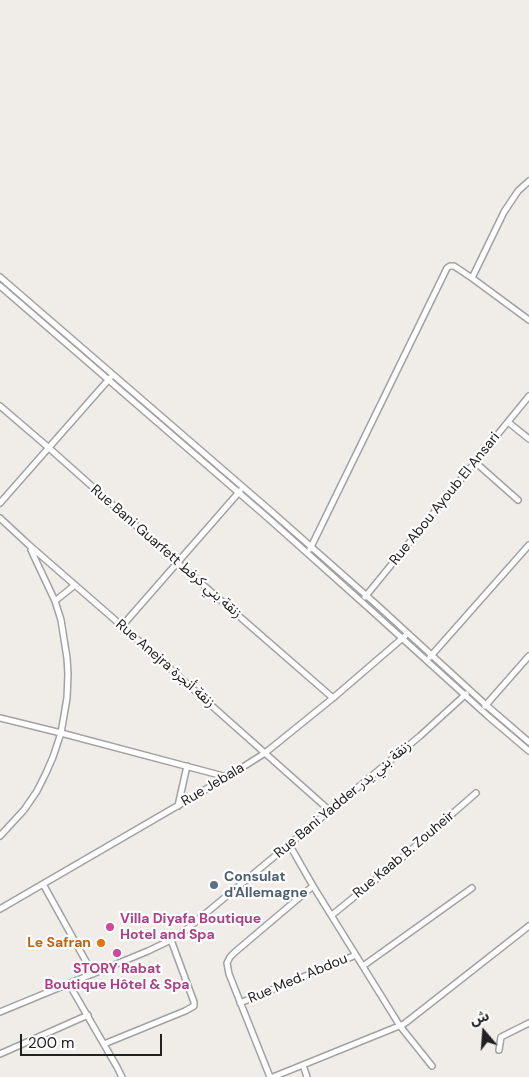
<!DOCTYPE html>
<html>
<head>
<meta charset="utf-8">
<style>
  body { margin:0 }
  #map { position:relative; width:529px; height:1077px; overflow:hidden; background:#f0ede9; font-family:"DM Sans","Noto Sans Arabic",sans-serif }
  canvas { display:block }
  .north { position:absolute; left:459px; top:1007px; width:50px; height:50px; -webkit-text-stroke:4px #fff; paint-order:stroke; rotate:342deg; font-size:14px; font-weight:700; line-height:20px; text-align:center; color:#212121 }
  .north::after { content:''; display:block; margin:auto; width:18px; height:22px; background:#212121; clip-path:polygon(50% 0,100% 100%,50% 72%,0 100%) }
  .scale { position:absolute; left:20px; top:1034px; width:142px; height:22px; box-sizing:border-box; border:2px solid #212121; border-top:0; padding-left:6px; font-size:15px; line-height:18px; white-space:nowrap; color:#212121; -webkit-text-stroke:4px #fff; paint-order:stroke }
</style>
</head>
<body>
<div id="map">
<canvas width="529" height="1077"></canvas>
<div class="north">ش</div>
<div class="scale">200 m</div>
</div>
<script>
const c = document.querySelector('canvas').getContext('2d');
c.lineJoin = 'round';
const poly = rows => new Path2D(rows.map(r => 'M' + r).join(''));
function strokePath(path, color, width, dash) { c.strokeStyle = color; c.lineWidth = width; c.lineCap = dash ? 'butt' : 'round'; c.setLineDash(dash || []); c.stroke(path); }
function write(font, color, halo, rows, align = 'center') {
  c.font = font + ' "DM Sans","Noto Sans Arabic",sans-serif'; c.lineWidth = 4.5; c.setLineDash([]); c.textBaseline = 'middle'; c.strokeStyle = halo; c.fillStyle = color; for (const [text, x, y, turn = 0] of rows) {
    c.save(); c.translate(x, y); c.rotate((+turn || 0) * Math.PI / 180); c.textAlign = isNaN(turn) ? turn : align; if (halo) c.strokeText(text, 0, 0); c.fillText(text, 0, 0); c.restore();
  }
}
const minor = poly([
  [0,277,273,513,377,605,486,705,529,742],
  [472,278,504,212,518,191,529,181],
  [0,286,268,518,372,611,489,717,529,751],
  [0,406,49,448,178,563,333,698],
  [508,422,529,439],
  [475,462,518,500],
  [0,503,110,378],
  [0,518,29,545,122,626,329,810],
  [310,549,447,268,450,266,454,266,472,278,529,320],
  [365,597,529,396],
  [55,601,75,585],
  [122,626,240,491],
  [430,657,529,545],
  [485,706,529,656],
  [0,718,61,733,227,777],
  [178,806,187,766],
  [0,836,24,810,37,791,46,773,53,757,61,733,67,698,68,674,67,658,61,620,55,601,31,550],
  [289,844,313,886,400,1026,432,1066],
  [43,884,93,974],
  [0,909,227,777,265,753,333,698,405,636],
  [332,915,396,863,476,793],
  [363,966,472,888],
  [69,984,117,1067,122,1077],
  [240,1003,356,955],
  [0,1012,148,951,171,940,182,933,420,736,466,694],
  [104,1044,185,1011,194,1006,194,1002,171,940],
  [499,1050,501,1037,529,1023],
  [0,1054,88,1015],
  [303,1065,307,1077],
  [270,1077,229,974,227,963,230,957,235,952,313,886],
  [273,1077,404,1024,529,926]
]);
strokePath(minor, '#a2a2a2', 8);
strokePath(minor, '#fff', 5);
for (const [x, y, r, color] of [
  [214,885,5,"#5c6f8a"],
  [110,927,5,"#d1479c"],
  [101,943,5,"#e8710a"],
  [117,953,5,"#d1479c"]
]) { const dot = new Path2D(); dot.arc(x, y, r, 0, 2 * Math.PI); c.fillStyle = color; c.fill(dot); strokePath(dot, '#fff', 2); }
write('14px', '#212121', '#fff', [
  ["Rue Abou Ayoub El Ansari",445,499,-51],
  ["Rue Bani Guarfett زنقة بني كرفط",166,552,41],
  ["Rue Anejra زنقة أنجرة",165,664,41],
  ["Rue Jebala",213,785,-31],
  ["Rue Bani Yadder زنقة بني يدر",343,800,-40],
  ["Rue Kaab B. Zouheir",404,855,-40],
  ["Rue Med. Abdou",298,979,-23]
]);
write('bold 14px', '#4e5e75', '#fff', [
  ["Consulat",224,877],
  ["d'Allemagne",224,893]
], 'left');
write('bold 14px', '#b23c85', '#fff', [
  ["Villa Diyafa Boutique",120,919],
  ["Hotel and Spa",120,935],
  ["STORY Rabat",117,969,"center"],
  ["Boutique Hôtel & Spa",117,985,"center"]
], 'left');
write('bold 14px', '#c56008', '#fff', [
  ["Le Safran",91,943]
], 'right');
</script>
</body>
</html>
